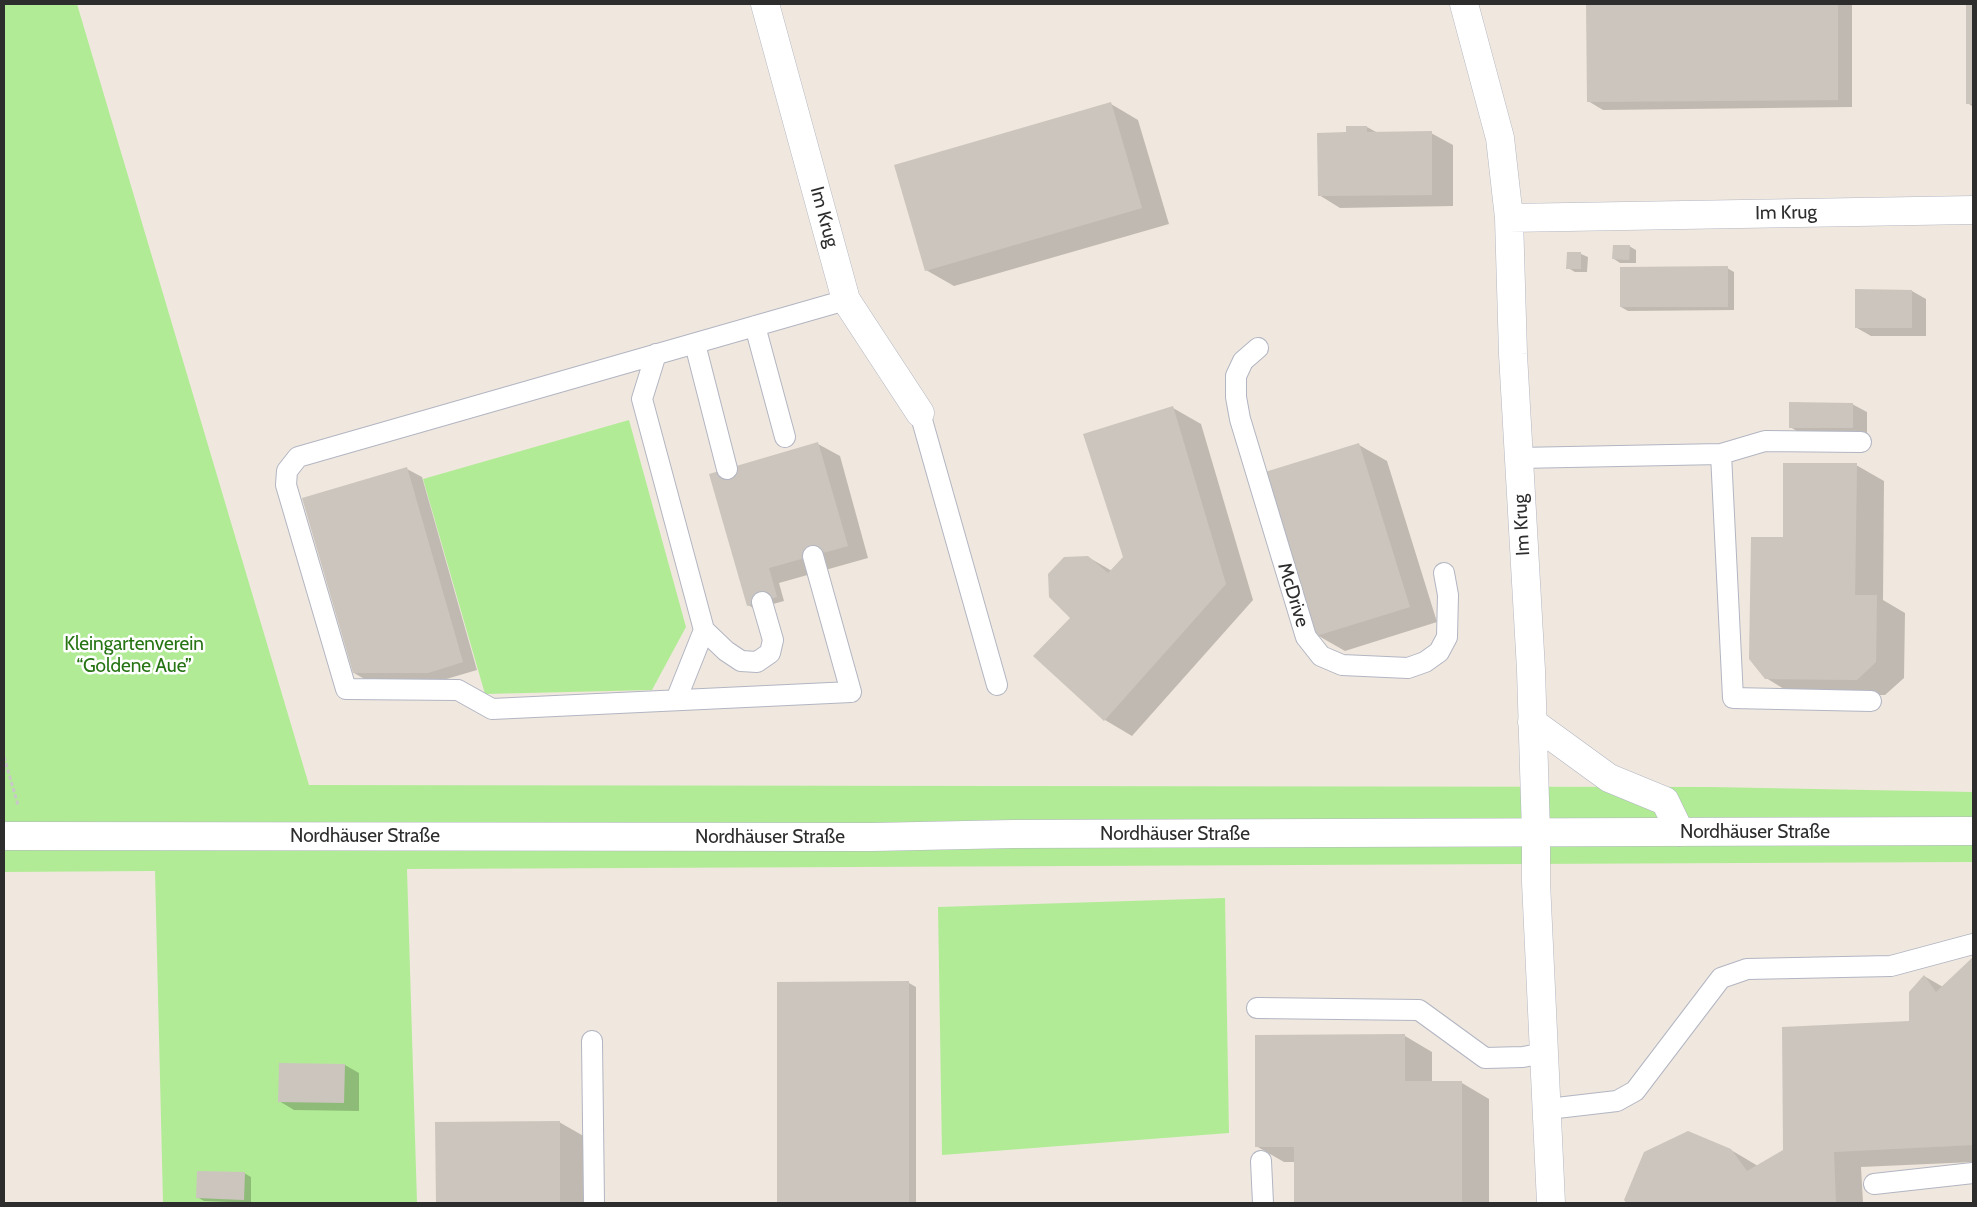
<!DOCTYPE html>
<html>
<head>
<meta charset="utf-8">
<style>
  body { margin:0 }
  #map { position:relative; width:1977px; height:1207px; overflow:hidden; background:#f0e8de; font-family:Cabin,sans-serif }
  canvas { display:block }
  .frame { position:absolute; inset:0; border:5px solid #2d2d2d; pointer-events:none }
</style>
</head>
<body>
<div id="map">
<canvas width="1977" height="1207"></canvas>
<div class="frame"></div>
</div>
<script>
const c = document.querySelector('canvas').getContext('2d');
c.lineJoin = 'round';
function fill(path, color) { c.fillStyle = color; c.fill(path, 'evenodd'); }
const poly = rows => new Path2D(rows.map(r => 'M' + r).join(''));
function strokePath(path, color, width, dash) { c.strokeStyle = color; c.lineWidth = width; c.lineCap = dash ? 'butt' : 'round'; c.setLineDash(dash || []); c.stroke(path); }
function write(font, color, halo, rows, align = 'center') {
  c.font = font + ' Cabin,sans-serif'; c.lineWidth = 5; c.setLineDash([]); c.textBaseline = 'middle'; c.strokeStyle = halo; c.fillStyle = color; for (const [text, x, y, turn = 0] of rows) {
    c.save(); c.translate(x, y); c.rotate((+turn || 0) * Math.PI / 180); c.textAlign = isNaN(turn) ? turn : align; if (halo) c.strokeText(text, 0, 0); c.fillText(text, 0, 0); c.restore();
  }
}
fill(poly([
  [4,4,77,4,309,785,1711,787,1973,792,1973,862,407,869,417,1203,163,1203,155,871,4,872],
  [629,420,686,627,652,690,485,694,423,479],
  [1225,898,1229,1133,942,1155,938,907]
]), '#b2eb96');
fill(poly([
  [1587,4,1852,4,1852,107,1603,110,1588,101],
  [1967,4,1973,4,1973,107,1968,103],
  [1111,104,1138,120,1169,224,954,286,926,270],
  [1367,127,1378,133,1431,133,1453,145,1453,206,1340,208,1319,195,1347,133],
  [1629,246,1636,250,1636,263,1620,263,1614,259],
  [1581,254,1588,257,1587,272,1575,272,1568,268],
  [1727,268,1734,272,1734,310,1628,311,1621,307],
  [1912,291,1926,299,1926,336,1871,336,1857,328],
  [1852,404,1867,412,1867,436,1804,435,1790,427],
  [1173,408,1201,424,1253,600,1132,736,1105,720,1072,618,1088,557,1112,571,1125,557],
  [818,444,840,456,868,558,779,583,784,601,755,609,748,605],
  [1359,445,1387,461,1437,622,1345,651,1317,635],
  [1856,465,1884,481,1883,600,1905,613,1904,678,1885,695,1794,695,1766,678,1784,538],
  [407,469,422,477,477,670,443,680,368,681,354,673],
  [1973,959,1973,1162,1861,1167,1863,1203,1628,1203,1626,1200,1731,1150,1758,1166,1784,1151,1910,1022,1924,976,1943,987],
  [909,983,916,987,916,1203,781,1203,778,1202],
  [1405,1036,1432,1052,1432,1083,1462,1083,1489,1099,1489,1203,1295,1203,1295,1162,1284,1162,1256,1146],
  [345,1065,359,1073,359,1111,294,1110,279,1101],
  [559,1122,587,1138,588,1203,437,1203,436,1123],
  [244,1173,251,1177,251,1203,204,1201,197,1197]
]), '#0003');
fill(poly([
  [1586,4,1838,4,1838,100,1587,102],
  [1966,4,1973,4,1973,104,1966,104],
  [1111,102,1142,208,925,271,894,165],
  [1346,126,1367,126,1367,132,1432,131,1432,195,1318,196,1317,133,1346,132],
  [1613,245,1630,245,1629,260,1612,259],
  [1567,252,1581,252,1581,269,1566,269],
  [1728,266,1728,307,1620,307,1620,267],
  [1855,289,1912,290,1912,328,1855,328],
  [1789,402,1853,403,1853,428,1789,428],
  [1173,406,1226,584,1104,721,1033,656,1070,618,1049,597,1048,574,1064,557,1088,556,1108,573,1123,557,1083,434],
  [818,442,848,546,769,568,777,597,747,606,709,474],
  [1359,443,1410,607,1316,636,1265,472],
  [1783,463,1857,463,1855,595,1877,595,1876,662,1857,680,1765,679,1749,659,1751,537,1783,537],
  [407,467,463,662,428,673,353,673,302,498],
  [1973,957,1973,1145,1834,1152,1836,1203,1626,1203,1624,1200,1644,1152,1688,1131,1731,1149,1747,1171,1783,1150,1782,1027,1909,1021,1909,992,1924,975,1936,992],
  [909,981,909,1202,777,1202,777,982],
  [1405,1034,1405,1081,1462,1081,1462,1203,1294,1203,1294,1147,1255,1147,1255,1035],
  [279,1063,345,1064,344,1103,278,1102],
  [560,1121,560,1203,436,1203,435,1122],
  [197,1171,245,1172,244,1200,196,1198]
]), '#cbc5be');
const lane = poly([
  [755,326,785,437],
  [695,344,727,469],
  [1258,348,1243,361,1236,376,1236,397,1240,419,1306,637,1321,656,1342,665,1408,668,1425,662,1439,652,1447,637,1448,595,1444,573],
  [656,354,642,399,704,630,676,700],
  [920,413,997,685],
  [1721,454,1733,698,1871,701],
  [1518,458,1721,454,1765,441,1861,442],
  [813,556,851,692,492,709,458,690,346,689,286,485,287,471,298,457,846,300],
  [704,630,726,651,741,661,757,662,770,653,773,640,762,602],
  [1257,1008,1419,1010,1485,1058,1523,1057,1544,1053],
  [592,1041,594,1203],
  [1548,1109,1617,1101,1635,1091,1721,978,1747,969,1891,966,1973,944],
  [1261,1161,1263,1203],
  [1874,1184,1973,1173]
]);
const street = poly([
  [765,4,846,300,920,413],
  [1464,4,1500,138,1509,218,1513,354,1531,670,1536,833,1536,882,1551,1203],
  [1509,218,1973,210],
  [1532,722,1609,778,1665,801,1680,832]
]);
const secondary = poly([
  [4,836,872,837,1013,834,1973,831]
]);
strokePath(lane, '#b2b5c2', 22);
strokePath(street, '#b2b5c2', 29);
strokePath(secondary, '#b2b5c2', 29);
strokePath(poly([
  [4,757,18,805]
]), '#c8c8c8', 3, [4, 2.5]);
strokePath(lane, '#fff', 20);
strokePath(street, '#fff', 28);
strokePath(secondary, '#fff', 28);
write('19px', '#2d2d2d', '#fff', [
  ["Im Krug",1786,213,-1],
  ["Im Krug",824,217,75],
  ["Im Krug",1522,525,-93],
  ["McDrive",1293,595,73],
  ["Nordhäuser Straße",1755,832],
  ["Nordhäuser Straße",1175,834],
  ["Nordhäuser Straße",365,836],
  ["Nordhäuser Straße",770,837]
]);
write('19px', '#267413', '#fff', [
  ["Kleingartenverein",134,644],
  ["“Goldene Aue”",134,666]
]);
</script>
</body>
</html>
